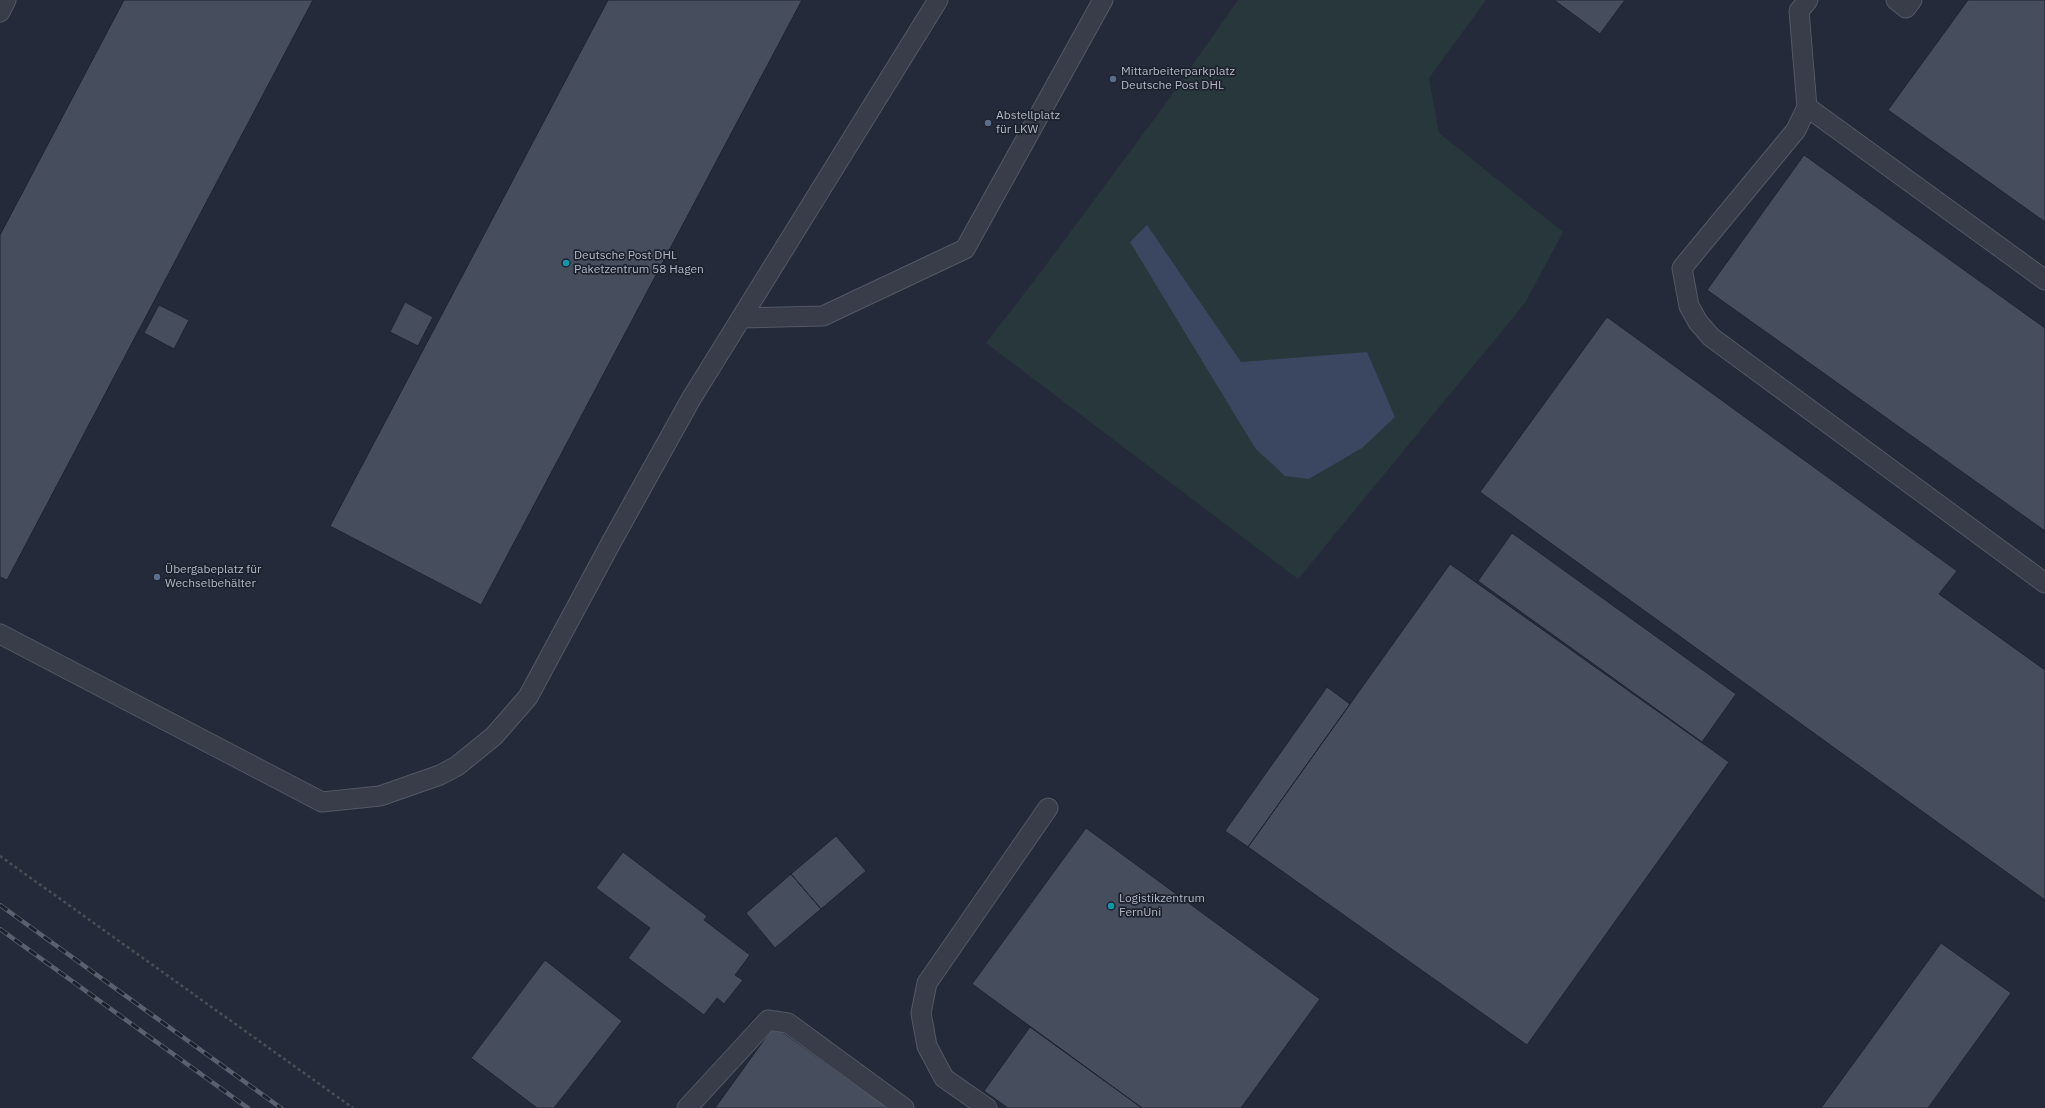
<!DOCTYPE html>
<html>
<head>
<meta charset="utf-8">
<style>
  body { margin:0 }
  canvas { display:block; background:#242a39 }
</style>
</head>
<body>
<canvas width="2045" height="1108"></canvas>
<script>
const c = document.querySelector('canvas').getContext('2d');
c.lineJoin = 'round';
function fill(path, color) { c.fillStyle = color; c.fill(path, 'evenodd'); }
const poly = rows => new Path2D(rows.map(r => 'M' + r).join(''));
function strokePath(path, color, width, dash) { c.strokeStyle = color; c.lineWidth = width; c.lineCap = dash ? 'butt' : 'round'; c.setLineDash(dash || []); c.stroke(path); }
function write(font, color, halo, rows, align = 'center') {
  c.font = font + ' "IBM Plex Sans",sans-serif'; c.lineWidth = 3.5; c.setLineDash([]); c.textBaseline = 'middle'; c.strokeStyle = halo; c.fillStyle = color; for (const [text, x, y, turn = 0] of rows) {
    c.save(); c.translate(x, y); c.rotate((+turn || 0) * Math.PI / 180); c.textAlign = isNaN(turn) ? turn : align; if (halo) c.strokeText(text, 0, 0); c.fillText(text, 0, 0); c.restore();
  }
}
fill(poly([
  [1238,0,1486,0,1429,78,1439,133,1563,232,1525,303,1298,579,986,343,1031,285,1161,110]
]), '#27373b');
fill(poly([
  [1147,225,1241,362,1367,352,1395,417,1362,448,1309,479,1285,476,1255,448,1130,242]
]), '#3b4660');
const building = poly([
  [124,0,313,0,7,580,0,577,0,235,124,0],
  [608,0,802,0,481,605,330,526,608,0],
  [1554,0,1625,0,1600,34,1554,0],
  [1968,0,2045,0,2045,222,1888,110,1968,0],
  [1804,155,2045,328,2045,531,1707,290,1804,155],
  [405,302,433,317,418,346,390,332,405,302],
  [159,305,189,320,174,349,144,333,159,305],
  [1607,317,1957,571,1939,594,2045,670,2045,900,1480,492,1607,317],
  [1512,533,1736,694,1702,742,1478,581,1512,533],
  [1450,564,1729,762,1527,1045,1248,847,1450,564],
  [1327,687,1350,704,1248,847,1225,831,1327,687],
  [1086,828,1320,999,1241,1108,1142,1108,972,984,1086,828],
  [836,836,866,871,821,909,791,874,836,836],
  [623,852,707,916,704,920,750,955,735,975,743,980,724,1004,717,998,704,1015,628,958,650,928,596,888,623,852],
  [791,874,821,909,775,948,746,913,791,874],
  [1941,943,2011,993,1928,1108,1821,1108,1941,943],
  [545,960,622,1021,554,1108,537,1108,471,1058,545,960],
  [774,1026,888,1108,715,1108,774,1026],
  [1030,1027,1142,1108,1008,1108,984,1091,1030,1027]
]);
fill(building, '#464d5d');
strokePath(building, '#1f2430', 1);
const lane = poly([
  [1808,0,1799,11,1807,107,1796,130,1682,268,1689,306,1698,322,1711,337,2045,583],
  [1896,0,1906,8,1912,0],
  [0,12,6,0],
  [1807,107,2045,280],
  [741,318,823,316,965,249,1103,0],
  [0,634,322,802,380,796,440,775,457,766,494,736,528,697,612,541,691,399,938,0],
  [687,1108,768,1020,788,1023,904,1108],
  [987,1108,944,1078,927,1046,921,1013,927,983,1048,808]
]);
strokePath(lane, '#535864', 21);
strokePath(poly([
  [0,856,353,1108]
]), '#445257', 2.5, [3, 3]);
strokePath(lane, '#383d49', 19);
const rail = poly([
  [0,905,281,1108],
  [0,929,248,1108]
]);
strokePath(rail, '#5a6070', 4.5);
strokePath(rail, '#1d222e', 3, [9]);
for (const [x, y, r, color] of [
  [1113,79,4,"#5c6f8a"],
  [988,123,4,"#5c6f8a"],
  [566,263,4,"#0f9aa8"],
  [157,577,4,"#5c6f8a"],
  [1111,906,4,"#0f9aa8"]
]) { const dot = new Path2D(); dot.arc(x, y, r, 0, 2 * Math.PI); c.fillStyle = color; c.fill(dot); strokePath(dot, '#1d222e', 1.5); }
write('12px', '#b3b8c5', '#1d222e', [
  ["Mittarbeiterparkplatz",1121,72],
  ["Deutsche Post DHL",1121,86],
  ["Abstellplatz",996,116],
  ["für LKW",996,130],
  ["Deutsche Post DHL",574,256],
  ["Paketzentrum 58 Hagen",574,270],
  ["Übergabeplatz für",165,570],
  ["Wechselbehälter",165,584],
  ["Logistikzentrum",1119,899],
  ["FernUni",1119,913]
], 'left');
</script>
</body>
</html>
